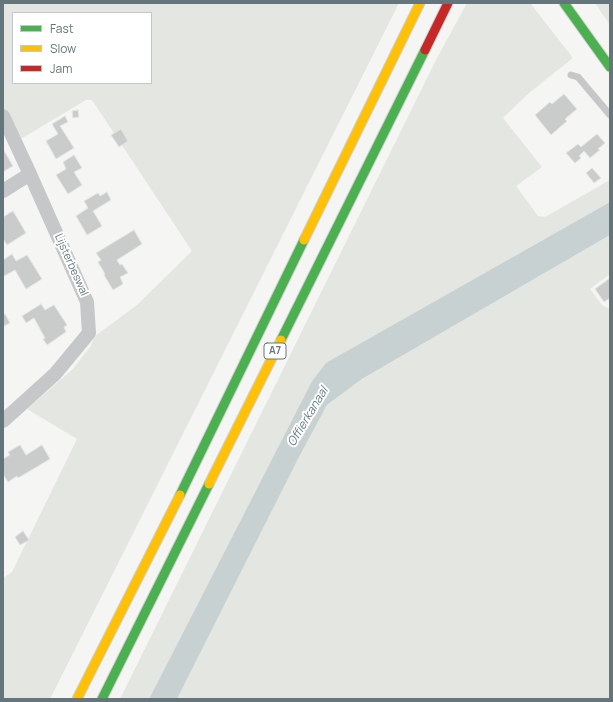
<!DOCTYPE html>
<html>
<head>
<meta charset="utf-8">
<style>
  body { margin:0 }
  #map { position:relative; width:613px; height:702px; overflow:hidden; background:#f5f5f4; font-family:Manrope,sans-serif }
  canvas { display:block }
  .frame { position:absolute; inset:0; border:4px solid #64767b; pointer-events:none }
  .legend { position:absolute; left:12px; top:12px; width:140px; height:72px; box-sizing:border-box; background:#fff; border:1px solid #c1c8ca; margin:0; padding:5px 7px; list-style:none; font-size:12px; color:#64767b }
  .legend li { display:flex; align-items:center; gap:8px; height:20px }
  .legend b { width:20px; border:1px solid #c1c8ca }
</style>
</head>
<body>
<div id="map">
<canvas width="613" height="702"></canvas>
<div class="frame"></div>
<ul class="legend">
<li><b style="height:5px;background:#4caf50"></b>Fast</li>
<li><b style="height:5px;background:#ffc107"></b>Slow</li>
<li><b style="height:5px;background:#c62828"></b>Jam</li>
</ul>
</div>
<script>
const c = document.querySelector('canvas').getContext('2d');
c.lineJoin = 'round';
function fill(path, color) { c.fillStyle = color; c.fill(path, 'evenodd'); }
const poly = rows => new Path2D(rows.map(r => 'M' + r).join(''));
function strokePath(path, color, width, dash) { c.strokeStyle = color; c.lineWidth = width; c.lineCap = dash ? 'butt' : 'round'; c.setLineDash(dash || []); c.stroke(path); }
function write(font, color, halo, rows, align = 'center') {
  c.font = font + ' Manrope,sans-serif'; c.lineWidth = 4; c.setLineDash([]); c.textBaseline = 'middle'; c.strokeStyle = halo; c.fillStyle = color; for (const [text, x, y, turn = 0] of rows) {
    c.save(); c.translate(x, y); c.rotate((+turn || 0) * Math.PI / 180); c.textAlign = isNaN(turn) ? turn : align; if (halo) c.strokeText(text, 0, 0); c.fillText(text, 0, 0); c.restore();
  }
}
fill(poly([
  [3,3,399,3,50,699,3,699,3,578,12,572,77,439,27,409,73,369,90,347,95,336,137,305,192,251,92,100,86,100,19,140,3,112],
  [13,13,151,13,151,83,13,83],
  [467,3,530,3,573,58,529,93,503,118,542,167,516,186,538,216,545,217,610,180,610,202,326,364,312,381,149,699,120,699,436,60],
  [595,3,610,3,610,25,608,22],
  [610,235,610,274,590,289,603,306,610,309,610,699,177,699,298,459,327,405,362,379]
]), '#e4e6e2');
fill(poly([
  [610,202,610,235,362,379,327,405,298,459,177,699,149,699,312,381,326,363]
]), '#c8d1d2');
const building = poly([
  [564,94,577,109,565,119,567,121,551,135,535,115,550,102,552,104,564,94],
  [78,110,79,117,73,118,72,111,78,110],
  [65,116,68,122,60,126,74,148,56,159,46,141,58,134,52,124,65,116],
  [121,129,128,141,119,147,111,135,121,129],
  [597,134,605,143,598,149,600,150,590,158,584,151,579,156,581,158,575,163,566,153,578,144,581,147,597,134],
  [3,149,13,166,3,172,3,149],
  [74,155,82,168,74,172,82,185,68,194,56,175,66,169,63,162,74,155],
  [592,168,601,178,594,183,586,173,592,168],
  [107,192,111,200,93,211,102,226,87,235,76,216,88,208,84,201,98,193,100,196,107,192],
  [13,211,26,233,7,245,3,239,3,217,13,211],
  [134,230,142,244,117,260,120,265,122,264,128,273,120,277,123,284,113,290,104,275,105,274,98,262,101,260,96,253,134,230],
  [12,254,16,261,27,255,42,279,26,289,15,270,4,276,3,274,3,260,12,254],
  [610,278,610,298,604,302,595,289,610,278],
  [41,304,45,310,54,305,67,325,64,327,66,332,47,345,43,339,45,338,34,318,26,323,22,316,41,304],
  [5,314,10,323,4,326,3,315,5,314],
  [20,445,26,455,42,445,50,459,18,478,17,476,8,482,3,474,3,459,10,455,8,452,20,445],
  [23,531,29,540,20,545,15,537,23,531]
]);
fill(building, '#cacccc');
strokePath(building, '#e4e4e4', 1);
const fast = poly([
  [564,3,610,67],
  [281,340,425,50],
  [180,495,304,240],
  [102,699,209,484]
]);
const slow = poly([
  [304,240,420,3],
  [209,484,281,340],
  [77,699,180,495]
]);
const jam = poly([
  [425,50,448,3]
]);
strokePath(fast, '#cfd1d1', 11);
strokePath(slow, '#cfd1d1', 11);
strokePath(jam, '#cfd1d1', 11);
strokePath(poly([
  [571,75,578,77,610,115]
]), '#c5c7c8', 7);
strokePath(poly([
  [3,191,30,174,3,116],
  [3,421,55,374,89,333,87,302,30,174]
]), '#c5c7c8', 14);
strokePath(fast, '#4caf50', 9);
strokePath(slow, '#ffc107', 9);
strokePath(jam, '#c62828', 9);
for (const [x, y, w] of [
  [275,351,22]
]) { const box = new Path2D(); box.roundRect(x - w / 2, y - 8, w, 16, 3); c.fillStyle = '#fff'; c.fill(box); strokePath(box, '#64767b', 1); }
write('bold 10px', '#64767b', null, [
  ["A7",275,351]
]);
write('11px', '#64767b', '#fff', [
  ["Lijsterbeswal",71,265,66]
]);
write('italic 12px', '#637b7e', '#fff', [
  ["Offierkanaal",308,417,-59]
]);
</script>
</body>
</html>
